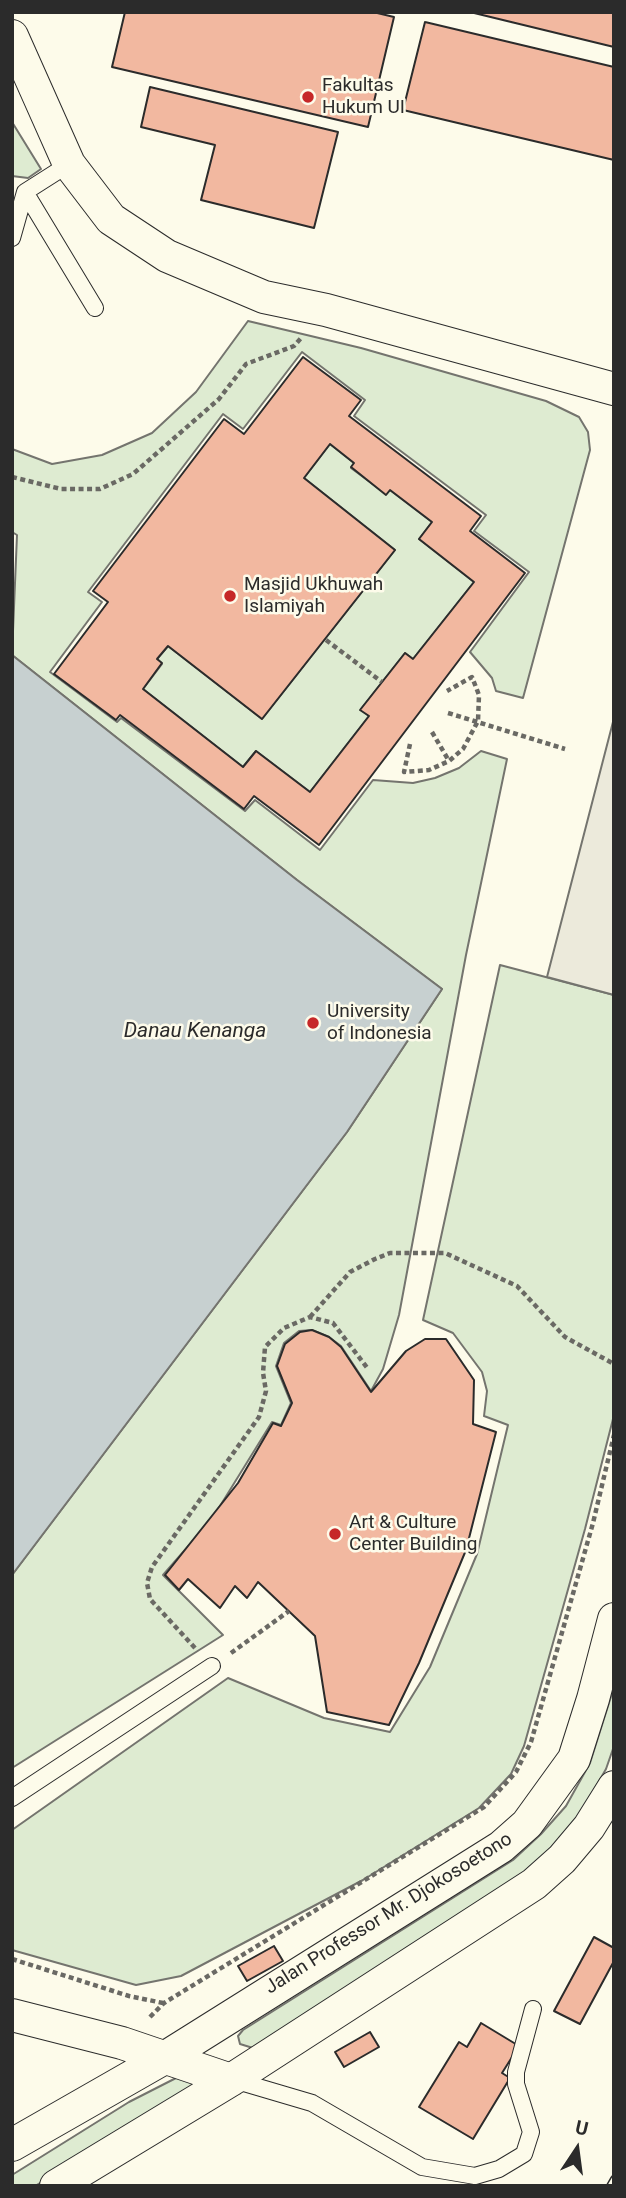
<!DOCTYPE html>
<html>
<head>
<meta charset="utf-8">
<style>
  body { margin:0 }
  #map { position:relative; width:626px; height:2198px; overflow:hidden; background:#fdfbea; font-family:Roboto,sans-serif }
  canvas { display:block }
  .frame { position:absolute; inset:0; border:14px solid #2b2b2b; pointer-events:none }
  .north { position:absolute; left:542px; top:2114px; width:70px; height:70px; -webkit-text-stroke:5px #fdfbea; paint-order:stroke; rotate:13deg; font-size:19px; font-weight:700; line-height:28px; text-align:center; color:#2b2b2b }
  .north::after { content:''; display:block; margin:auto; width:24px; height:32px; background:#2b2b2b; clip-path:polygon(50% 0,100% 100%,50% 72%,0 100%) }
</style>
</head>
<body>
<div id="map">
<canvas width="626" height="2198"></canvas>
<div class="frame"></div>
<div class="north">U</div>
</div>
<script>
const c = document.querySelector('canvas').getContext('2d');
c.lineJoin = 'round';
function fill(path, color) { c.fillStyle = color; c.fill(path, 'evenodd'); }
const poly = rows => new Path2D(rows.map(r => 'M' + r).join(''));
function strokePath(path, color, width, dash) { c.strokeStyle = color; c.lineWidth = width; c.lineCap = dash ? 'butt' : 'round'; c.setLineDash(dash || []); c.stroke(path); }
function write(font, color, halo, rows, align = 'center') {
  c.font = font + ' Roboto,sans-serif'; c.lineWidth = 5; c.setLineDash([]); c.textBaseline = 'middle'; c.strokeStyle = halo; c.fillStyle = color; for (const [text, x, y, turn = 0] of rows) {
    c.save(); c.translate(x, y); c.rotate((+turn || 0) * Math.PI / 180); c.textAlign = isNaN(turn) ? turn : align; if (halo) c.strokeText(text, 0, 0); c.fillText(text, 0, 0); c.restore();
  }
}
const green = poly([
  [12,122,41,169,28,178,12,176,12,122],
  [248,321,361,348,546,401,579,417,588,432,590,450,523,698,496,691,492,678,470,652,529,572,474,531,486,515,354,416,365,400,302,352,243,429,223,414,88,592,102,602,50,672,117,722,121,718,245,811,255,800,320,850,373,780,413,783,435,778,459,768,481,751,507,759,466,955,399,1315,383,1369,371,1391,341,1346,329,1337,312,1330,299,1331,284,1343,276,1366,291,1403,281,1425,272,1422,212,1519,163,1575,223,1635,12,1768,12,1575,347,1132,442,989,297,880,12,655,17,535,12,532,12,449,52,464,102,455,152,433,196,392,248,321],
  [330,444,354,463,351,468,386,494,390,490,432,522,419,539,474,582,413,659,405,653,361,709,369,716,310,792,256,751,243,767,143,689,162,664,157,659,168,646,262,719,395,550,304,478,330,444],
  [500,965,614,995,614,1415,585,1529,524,1746,511,1774,479,1808,363,1880,181,1976,136,1985,12,1950,12,1830,228,1678,324,1718,390,1732,430,1667,477,1554,508,1425,484,1416,487,1391,482,1372,453,1333,423,1320,500,965],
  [614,1687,614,1746,606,1769,579,1816,553,1850,524,1875,253,2048,240,2044,238,2036,243,2030,513,1860,541,1834,566,1806,590,1763,614,1687],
  [180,2076,191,2078,193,2086,181,2099,35,2186,12,2186,12,2175,129,2102,180,2076]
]);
fill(green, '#deebd1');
strokePath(green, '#74746e', 2);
const parking = poly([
  [614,718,614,995,547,977,614,718]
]);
fill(parking, '#eceadb');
strokePath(parking, '#74746e', 2);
const water = poly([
  [12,655,297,880,442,989,347,1132,12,1575,12,655]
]);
fill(water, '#c7d0d0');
strokePath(water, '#74746e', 2);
const building = poly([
  [125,12,373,12,394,17,368,127,112,67,125,12],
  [470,12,614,12,614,47,470,12],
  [425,22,614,67,614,160,403,110,425,22],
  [150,87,338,132,314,228,201,200,215,145,141,127,150,87],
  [303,357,361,400,349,416,481,516,470,531,525,573,319,845,254,796,244,809,120,715,116,720,54,674,108,602,93,591,224,419,244,434,303,357],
  [330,444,354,463,351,467,386,495,390,490,432,522,419,539,474,582,413,659,405,653,360,710,369,716,310,792,256,751,243,767,143,689,162,663,157,659,168,646,262,719,395,550,304,478,330,444],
  [312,1330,329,1337,341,1347,371,1392,406,1351,425,1339,446,1339,474,1380,473,1424,496,1432,466,1550,419,1663,389,1725,327,1712,315,1636,258,1582,247,1598,235,1586,220,1608,188,1579,179,1590,165,1575,238,1483,273,1423,281,1426,292,1403,277,1366,285,1344,300,1332,312,1330],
  [594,1937,614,1948,614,1961,580,2024,554,2011,594,1937],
  [274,1946,283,1961,247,1981,238,1966,274,1946],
  [481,2023,519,2046,502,2073,510,2078,473,2139,419,2107,459,2042,467,2047,481,2023],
  [370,2032,379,2047,344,2067,335,2052,370,2032]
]);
fill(building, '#f2b8a0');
strokePath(building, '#2b2b2b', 2);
const lane = poly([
  [69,164,25,192,95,308],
  [12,238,25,192],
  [12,1798,212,1666],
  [234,2080,312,2103,422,2167,475,2176,499,2169,524,2154,531,2132,516,2084,516,2072,533,2009]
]);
const street = poly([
  [12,36,69,164,111,219,167,256,264,297,326,310,614,389],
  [12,2015,122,2043,231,2080],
  [12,2145,166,2057,501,1847,527,1824,574,1759,593,1699,614,1619],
  [56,2186,231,2080,534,1884,562,1859,589,1827,614,1787]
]);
strokePath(lane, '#2b2b2b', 18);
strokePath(street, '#2b2b2b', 34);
strokePath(poly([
  [12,477,61,489,100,489,133,474,219,399,246,364,294,346,301,338],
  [326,640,382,682],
  [448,713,565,749],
  [432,732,449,761],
  [410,744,404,772,429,770,449,761,463,749,478,721,479,695,472,677,447,691],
  [310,1317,350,1272,375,1259,390,1253,445,1253,517,1286,565,1337,614,1364],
  [195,1648,150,1599,147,1583,152,1567,259,1417,266,1391,263,1373,265,1347,284,1328,310,1317,333,1323,368,1369],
  [231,1653,289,1611],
  [12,1959,129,1996,163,2003],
  [150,2017,164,2003,484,1807,516,1772,531,1742,593,1523,614,1435]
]), '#6a6964', 4.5, [5, 3.5]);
strokePath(lane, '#fdfbea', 16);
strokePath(street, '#fdfbea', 32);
const rail = poly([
  [610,2186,614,2179]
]);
strokePath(rail, '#2b2b2b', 8);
strokePath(rail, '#fdfbea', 5, [16]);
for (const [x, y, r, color] of [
  [308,97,7,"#c62828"],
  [230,596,7,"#c62828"],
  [313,1023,7,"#c62828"],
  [335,1534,7,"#c62828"]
]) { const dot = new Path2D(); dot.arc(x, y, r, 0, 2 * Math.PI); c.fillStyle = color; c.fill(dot); strokePath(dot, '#fdfbea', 2.5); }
write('19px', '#2b2b2b', '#fdfbea', [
  ["Fakultas",322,86],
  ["Hukum UI",322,108],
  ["Masjid Ukhuwah",244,585],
  ["Islamiyah",244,607],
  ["University",327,1012],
  ["of Indonesia",327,1034],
  ["Art & Culture",349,1523],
  ["Center Building",349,1545]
], 'left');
write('19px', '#2b2b2b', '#fdfbea', [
  ["Jalan Professor Mr. Djokosoetono",389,1914,-32]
]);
write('italic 21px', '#2b2b2b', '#fdfbea', [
  ["Danau Kenanga",195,1032]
]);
</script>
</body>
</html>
